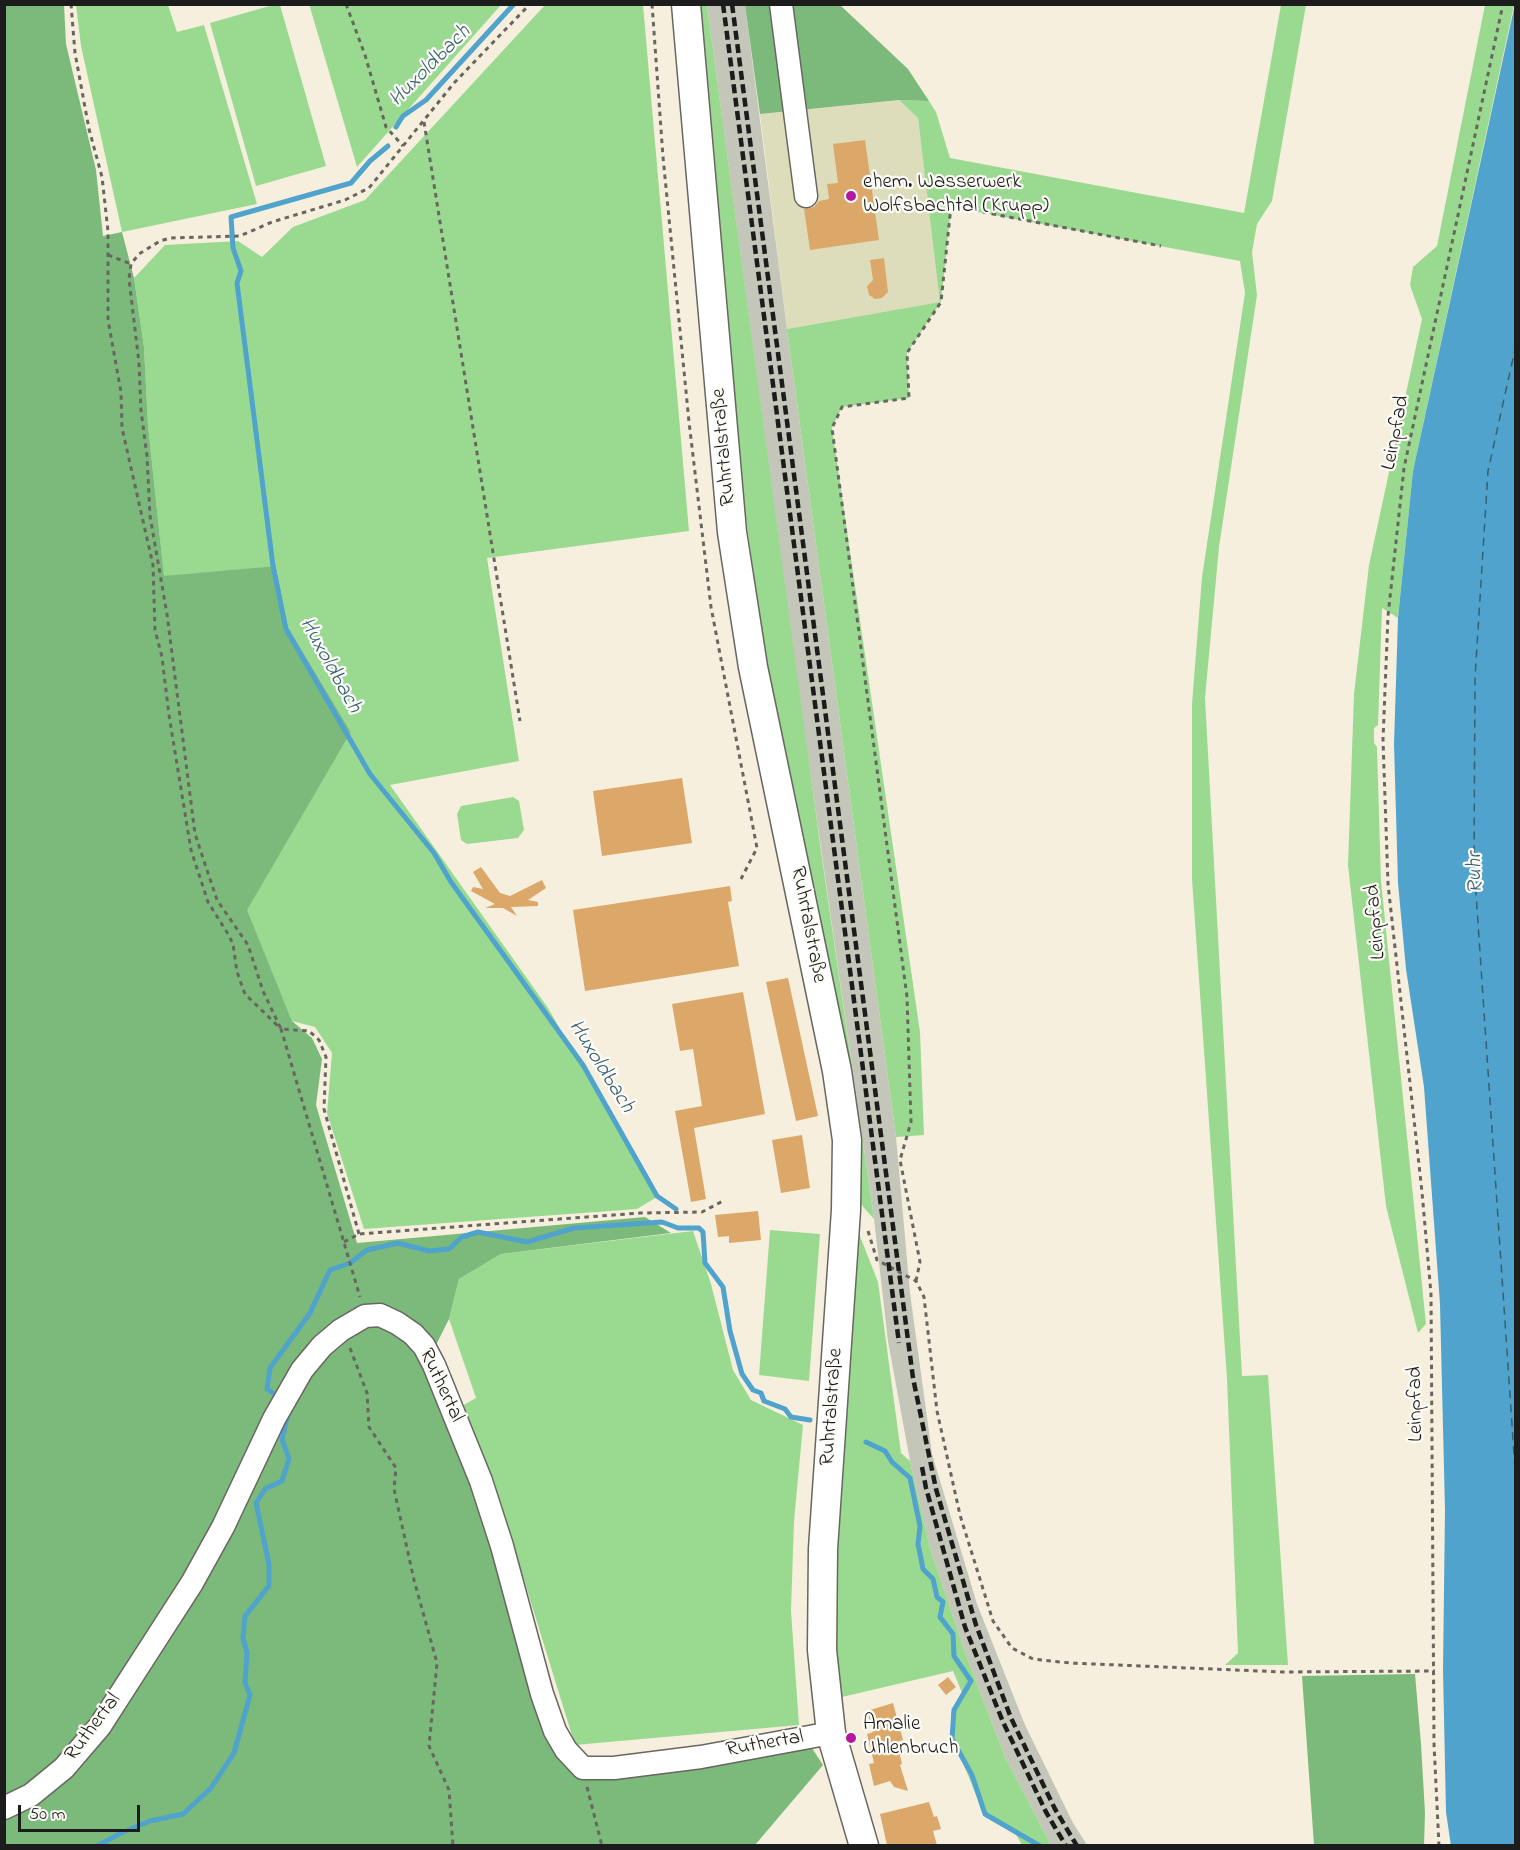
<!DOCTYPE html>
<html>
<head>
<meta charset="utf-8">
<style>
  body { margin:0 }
  #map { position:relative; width:1520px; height:1850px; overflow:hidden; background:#f6efdd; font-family:"Indie Flower",sans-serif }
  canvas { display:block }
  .frame { position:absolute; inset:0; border:6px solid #1c1c1c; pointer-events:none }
  .scale { position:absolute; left:18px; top:1805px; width:122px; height:27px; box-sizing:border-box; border:3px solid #1c1c1c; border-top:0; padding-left:8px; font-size:18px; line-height:21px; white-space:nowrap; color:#1c1c1c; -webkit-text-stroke:4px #fdfcf7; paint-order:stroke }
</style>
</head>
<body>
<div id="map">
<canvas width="1520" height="1850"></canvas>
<div class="frame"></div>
<div class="scale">50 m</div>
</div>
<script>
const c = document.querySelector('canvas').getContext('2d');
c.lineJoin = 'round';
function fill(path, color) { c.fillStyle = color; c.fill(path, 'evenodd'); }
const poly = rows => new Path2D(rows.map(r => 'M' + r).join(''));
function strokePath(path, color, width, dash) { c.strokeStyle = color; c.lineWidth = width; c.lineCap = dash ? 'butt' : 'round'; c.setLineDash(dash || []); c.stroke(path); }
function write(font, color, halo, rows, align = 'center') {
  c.font = font + ' "Indie Flower",sans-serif'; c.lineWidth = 4.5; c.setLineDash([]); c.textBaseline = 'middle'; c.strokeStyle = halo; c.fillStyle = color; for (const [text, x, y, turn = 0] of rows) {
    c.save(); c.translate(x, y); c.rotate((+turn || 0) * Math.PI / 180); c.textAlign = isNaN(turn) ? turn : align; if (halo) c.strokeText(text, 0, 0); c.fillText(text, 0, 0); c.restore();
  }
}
fill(poly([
  [899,100,918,118,941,302,787,329,760,114]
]), '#deddbb');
fill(poly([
  [707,5,745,5,787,329,896,1137,910,1293,932,1454,977,1604,1025,1725,1073,1823,1087,1845,1051,1845,1005,1757,966,1655,930,1548,910,1461,888,1341,874,1219,804,729]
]), '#c3c6b9');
fill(poly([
  [309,4,501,4,501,5,357,167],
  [76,5,168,5,177,32,204,25,257,204,122,232,81,46],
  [273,5,280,5,326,166,256,186,210,23],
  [545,5,643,5,689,531,487,558,519,761,390,785,548,1008,657,1197,637,1209,364,1229,327,1113,332,1053,315,1027,292,1021,246,910,351,732,288,627,276,566,164,577,148,425,144,347,134,278,165,245,238,241,262,257,293,227,365,200],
  [700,5,707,5,821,851,874,1219,857,1200,803,852,765,653,745,512],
  [1281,5,1306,5,1272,201,1257,224,1252,252,1257,295,1219,547,1205,698,1242,1376,1268,1375,1288,1665,1225,1665,1238,1653,1227,1379,1192,879,1192,704,1202,577,1245,293,1240,261,951,207,941,302,907,353,909,398,842,407,832,428,920,1032,924,1135,896,1137,787,329,940,302,918,118,899,100,929,101,936,112,950,158,1244,213],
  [1485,5,1514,5,1413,471,1398,618,1382,608,1378,725,1374,728,1374,743,1377,747,1381,881,1426,1324,1418,1333,1386,1206,1348,865,1354,694,1369,565,1422,319,1410,285,1413,267,1437,246],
  [513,797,519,801,524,830,518,838,467,844,461,840,457,814,461,806],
  [770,1230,820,1234,809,1381,759,1375],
  [693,1231,711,1284,733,1370,751,1400,803,1425,794,1521,791,1611,799,1725,575,1745,502,1509,462,1406,476,1398,449,1319,459,1279,501,1254],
  [858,1231,878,1282,901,1453,910,1461,930,1548,966,1655,1005,1757,1051,1845,1022,1845,1015,1833,985,1817,954,1741,951,1713,963,1695,953,1671,842,1697,838,1675,835,1595]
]), '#9ada90');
fill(poly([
  [64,4,66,44,96,170,103,236,122,232,134,278,144,347,148,425,164,576,276,566,288,627,351,732,247,910,292,1021,312,1038,322,1059,316,1105,357,1243,645,1217,671,1233,501,1254,459,1279,449,1319,428,1361,577,1776,810,1745,823,1765,755,1845,5,1846,4,5],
  [745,5,840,5,908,69,929,101,899,100,760,114],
  [1415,1674,1421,1744,1425,1813,1424,1845,1314,1845,1302,1676]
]), '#7bba7a');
fill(poly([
  [1515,4,1516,1845,1451,1846,1446,1812,1443,1670,1445,1510,1440,1304,1424,1087,1406,969,1398,883,1394,744,1398,618,1413,471]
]), '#50a3cc');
strokePath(poly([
  [396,127,403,116,426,100,514,4],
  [388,146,370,161,351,183,231,217,233,248,241,271,237,283,273,566,286,629,370,774,434,853,451,882,583,1065,657,1196,676,1209],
  [279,1397,267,1389,270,1368,310,1313,330,1270,350,1263,367,1250,398,1243,429,1251,449,1249,462,1237,478,1232,527,1242,574,1228,662,1222,678,1228,699,1228,703,1232,705,1263,723,1287,730,1331,742,1374,753,1390,761,1393,764,1401,785,1409,791,1417,810,1420],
  [866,1442,885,1451,892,1462,910,1478,920,1526,918,1544,923,1569,933,1579,937,1597,943,1602,940,1617,953,1634,954,1656,971,1681,954,1710,952,1739,972,1775,985,1814,1040,1846],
  [97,1846,121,1833,150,1821,183,1814,211,1788,234,1753,250,1695,245,1683,247,1653,243,1638,245,1616,269,1586,269,1564,256,1503,265,1489,282,1481,289,1459,282,1439,288,1414]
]), '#50a3cc', 5);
strokePath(poly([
  [1516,345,1488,471,1475,678,1474,864,1516,1484]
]), '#366074', 1.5, [8, 6]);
fill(poly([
  [865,140,879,240,810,250,804,209,814,207,819,201,829,199,827,184,838,183,833,144],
  [884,258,888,292,882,298,875,299,869,295,867,286,873,280,870,260],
  [682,778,692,843,602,856,593,791],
  [481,867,500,893,510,896,542,880,546,888,528,900,538,902,538,906,511,907,517,916,503,908,485,908,495,904,471,891,473,887,483,889,473,872],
  [730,886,732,901,728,902,739,966,585,991,573,910],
  [788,978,818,1116,796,1121,766,982],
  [743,992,765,1114,694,1128,706,1199,691,1202,675,1111,702,1106,693,1049,680,1051,672,1004],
  [802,1135,810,1188,781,1193,772,1140],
  [758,1211,761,1240,729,1243,729,1236,718,1237,715,1215],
  [948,1677,956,1687,946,1695,938,1685],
  [893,1703,903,1740,897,1742,902,1764,900,1765,908,1791,894,1787,890,1781,874,1786,869,1764,874,1763,867,1734,873,1732,867,1711],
  [929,1802,934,1817,937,1816,941,1829,933,1831,937,1845,887,1845,880,1814]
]), '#dba86a');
const minor = poly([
  [781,4,806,196],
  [4,1808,31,1795,64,1768,100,1726,192,1583,223,1527,274,1419,302,1370,322,1346,341,1330,365,1316,380,1315,397,1323,413,1334,424,1346,434,1365,481,1481,502,1546,542,1694,555,1731,566,1750,583,1768,614,1768,701,1757,831,1733]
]);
const major = poly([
  [686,4,732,532,753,667,837,1071,847,1140,846,1210,823,1549,822,1650,831,1733,864,1846]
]);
strokePath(minor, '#686660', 25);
strokePath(major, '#686660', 31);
strokePath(poly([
  [71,4,75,53,89,129,102,177,108,231,108,320,121,392,122,428,153,565,155,630,162,657,169,715,191,850,208,902,228,934,233,944,237,972,245,994,281,1029,360,1297],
  [346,4,365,55,386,127,403,146],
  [652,4,663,157,689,422,711,607,757,848,741,879],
  [424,122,520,721],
  [108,255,131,264],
  [868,1231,877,1260,916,1281,924,1297,937,1411,960,1515,993,1621,1012,1648,1033,1659,1070,1663,1283,1672,1435,1671],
  [359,1234,324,1109,326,1057,319,1040,309,1031,281,1029,263,991,248,945,217,900,195,834,167,614,150,516,147,456,141,411,139,363,129,279,131,264,139,254,160,241,170,238,240,236,272,222,345,200,369,188,454,83,530,4],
  [344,1242,359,1234,640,1213,702,1212,723,1201],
  [916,1281,920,1262,900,1160,911,1122,907,997,832,428,842,407,909,398,907,353,941,302,951,206,1161,246],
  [350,1348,367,1393,369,1427,396,1468,394,1489,414,1580,437,1663,429,1746,449,1790,453,1846],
  [587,1787,602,1846],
  [1439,1846,1434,1744,1431,1294,1422,1192,1388,884,1383,740,1388,616,1404,468,1503,4]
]), '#686660', 3, [4.5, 4.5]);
strokePath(minor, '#fff', 22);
strokePath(major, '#fff', 28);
strokePath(poly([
  [723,4,899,1343],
  [732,4,913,1378,936,1489,976,1625,1011,1718,1055,1809,1077,1846],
  [922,1467,926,1488,965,1627,1003,1722,1046,1812,1066,1846]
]), '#1c1c1c', 4.5, [9, 4.5]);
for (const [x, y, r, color] of [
  [851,196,6,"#b5179e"],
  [851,1738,6,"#b5179e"]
]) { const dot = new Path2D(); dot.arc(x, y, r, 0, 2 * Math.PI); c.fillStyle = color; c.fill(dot); strokePath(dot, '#fdfcf7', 2); }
write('21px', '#1c1c1c', '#fdfcf7', [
  ["ehem. Wasserwerk",863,184],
  ["Wolfsbachtal (Krupp)",863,208],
  ["Amalie",863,1726],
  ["Uhlenbruch",863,1750]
], 'left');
write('21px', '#1c1c1c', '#fdfcf7', [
  ["Leinpfad",1397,433,-79],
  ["Ruhrtalstraße",725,447,-95],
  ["Leinpfad",1377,922,-95],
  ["Ruhrtalstraße",807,925,79],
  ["Ruthertal",440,1386,65],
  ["Leinpfad",1417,1404,-91],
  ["Ruhrtalstraße",833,1407,-86],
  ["Ruthertal",94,1728,-53],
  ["Ruthertal",765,1745,-10]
]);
write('italic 22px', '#366074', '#fdfcf7', [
  ["Huxoldbach",431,67,-45],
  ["Huxoldbach",329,666,61],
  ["Ruhr",1477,873,-92],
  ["Huxoldbach",600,1067,58]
]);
</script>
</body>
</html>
